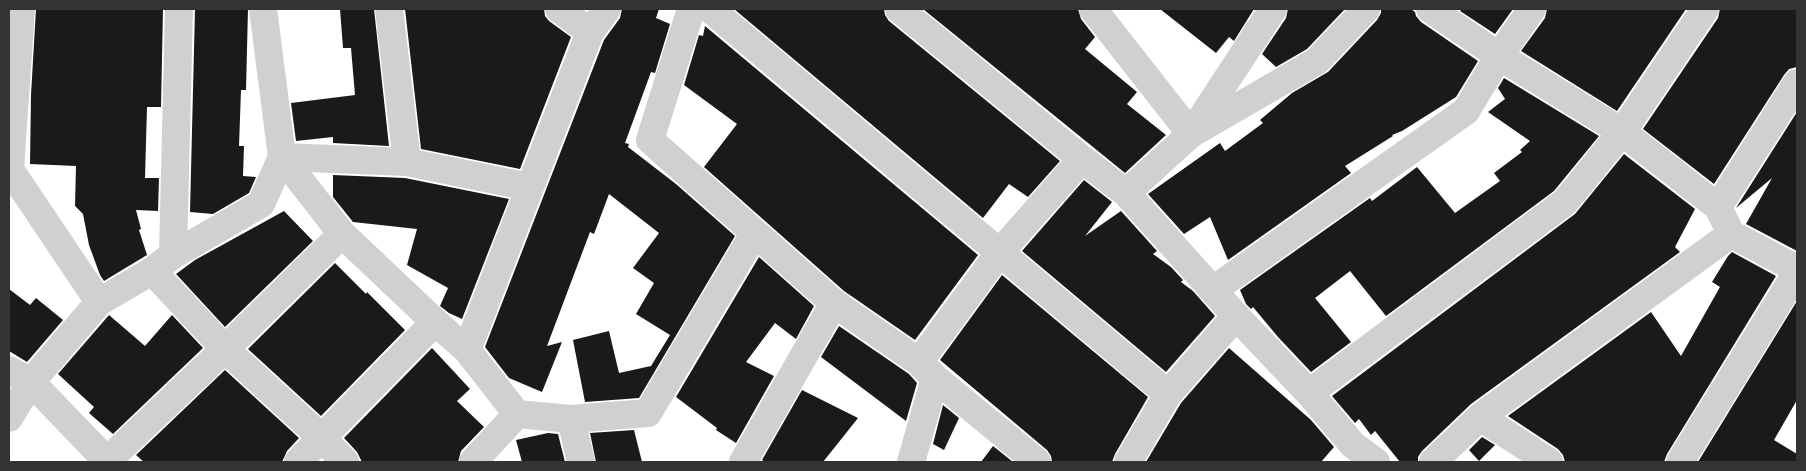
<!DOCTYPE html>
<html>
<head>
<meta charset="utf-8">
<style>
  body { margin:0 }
  #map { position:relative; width:1806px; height:471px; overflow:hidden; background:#fff; font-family:"Nunito Sans",sans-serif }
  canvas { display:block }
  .frame { position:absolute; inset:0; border:10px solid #333; pointer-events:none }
</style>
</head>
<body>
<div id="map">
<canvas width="1806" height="471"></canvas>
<div class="frame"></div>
</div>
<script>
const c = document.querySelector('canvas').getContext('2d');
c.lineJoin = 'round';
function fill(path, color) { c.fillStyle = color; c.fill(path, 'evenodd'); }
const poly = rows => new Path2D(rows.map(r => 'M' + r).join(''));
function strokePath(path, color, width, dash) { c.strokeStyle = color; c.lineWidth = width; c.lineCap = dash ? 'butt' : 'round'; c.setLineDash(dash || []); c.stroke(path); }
fill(poly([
  [36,9,163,9,161,107,147,107,145,178,159,178,158,211,136,210,141,229,139,230,147,255,104,281,100,275,89,245,83,214,75,206,76,166,30,164,31,95],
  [195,9,248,9,246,90,241,90,239,146,244,146,243,176,256,177,249,193,213,214,190,212],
  [340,9,374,9,389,146,333,143,333,137,296,141,291,103,355,95,351,48,343,48],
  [405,9,544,9,545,16,549,21,571,37,520,169,421,149],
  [622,9,659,9,656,18,670,24,655,73,651,72,625,143,629,144,628,147,676,184,735,236,639,398,585,402,573,340,609,331,619,373,651,366,670,335,636,314,654,283,633,268,659,233,609,194,594,234,590,232,547,346,562,342,542,392,509,378,485,347,604,40,620,18],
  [734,9,884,9,885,15,889,21,1060,161,1028,197,1009,184,983,218],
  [923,9,1078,9,1081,19,1095,37,1085,49,1137,92,1127,104,1166,135,1125,173],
  [1160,9,1254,9,1234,41,1229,37,1216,53],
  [1288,9,1345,9,1307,49,1276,67,1262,54,1286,18],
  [1381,9,1411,9,1415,12,1416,16,1421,22,1478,61,1456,97,1402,131,1392,135,1393,136,1345,166,1351,173,1228,260,1210,217,1184,234,1148,194,1220,143,1225,151,1263,123,1260,120,1292,93,1328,72,1377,20,1381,13],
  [1462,9,1513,9,1495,34,1460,11],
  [1547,9,1686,9,1617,111,1521,51,1545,18],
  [1720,9,1797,9,1797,67,1789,69,1784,75,1714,184,1643,129,1718,18],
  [705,26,978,255,915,340,844,291,704,167,737,124,684,85,699,35,703,36],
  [1504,78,1599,136,1554,191,1386,316,1350,271,1315,298,1351,342,1311,372,1278,337,1253,307,1251,309,1246,304,1240,290,1370,198,1372,201,1417,167,1455,213,1500,181,1494,173,1522,152,1520,150,1530,141,1488,112,1505,99,1498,88],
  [1797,112,1797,251,1746,224,1772,178,1736,208],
  [1624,154,1695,209,1675,247,1680,252,1471,404,1422,451,1418,457,1418,462,1400,462,1375,431,1371,435,1359,419,1355,423,1332,396,1575,214],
  [333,175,405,178,509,199,462,319,449,313,440,306,448,288,407,265,417,229,353,222,333,197],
  [1084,180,1112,202,1085,236,1121,211,1157,251,1153,254,1171,267,1183,280,1181,282,1193,291,1215,316,1166,372,1022,251],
  [284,211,313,241,225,327,176,274,195,260],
  [1732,252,1776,276,1667,454,1664,462,1565,462,1563,455,1558,449,1508,416,1651,312,1681,356,1720,287,1712,282,1728,256],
  [759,257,814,306,796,339,775,323,746,362,774,376,736,443,716,430,717,428,676,397],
  [335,263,366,294,367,292,405,330,321,416,248,349],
  [1002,275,1148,397,1115,454,1112,462,1052,462,1051,456,1047,450,940,360],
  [9,289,30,305,36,298,63,320,27,362,9,351],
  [1797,301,1797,400,1774,440,1797,454,1797,462,1698,462],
  [109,315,145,346,172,315,203,348,113,434,89,413,94,407,58,374],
  [839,326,909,374,917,383,906,421,821,357],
  [432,348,470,389,457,401,484,427,461,451,458,462,362,462,357,452,344,438],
  [1229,348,1311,420,1334,447,1321,462,1146,462,1181,403],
  [225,370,299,438,287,451,282,462,144,462,136,455],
  [802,390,858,418,823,462,765,462,762,460],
  [943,405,959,418,944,450,933,444],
  [634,430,642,462,596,462,590,433],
  [548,433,558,434,565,462,522,462,516,440],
  [1482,437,1495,445,1479,461,1469,450],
  [993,446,1013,462,981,462]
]), '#1a1a1a');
strokePath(poly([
  [263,9,282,157,342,234,435,322,467,350,517,414,571,419,648,413,754,234],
  [389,9,407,162],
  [559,9,590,32],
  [691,9,650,140,834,303,919,362,935,378,1037,462],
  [710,9,1168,394],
  [899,9,1082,159,1126,193,1236,316,1309,393,1353,445,1376,462],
  [1093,9,1191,134,1317,61,1366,9],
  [1430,9,1499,56,1622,132,1718,207,1731,234,1797,269],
  [9,168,99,302],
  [10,169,21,9],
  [1126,193,1191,134,1273,9],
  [1718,207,1797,83],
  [173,255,179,9],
  [152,271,225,349,322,438,345,462],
  [1213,290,1466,111,1499,56,1532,9],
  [467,350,590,32,607,9],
  [919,362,1000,252,1082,159],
  [9,370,31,382,108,462],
  [1309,393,1565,202,1622,132,1705,9],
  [1480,417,1549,462],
  [9,418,31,382,99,302,152,271,173,255,261,204,282,157,407,162,529,187],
  [571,419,581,462],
  [107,461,225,349,342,234],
  [298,462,435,322],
  [473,462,517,414],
  [743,462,834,303],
  [911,462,935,378],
  [1128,462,1168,394,1236,316],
  [1433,462,1480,417,1731,234],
  [1680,462,1797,272]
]), '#d0d0d0', 28);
</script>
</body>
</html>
